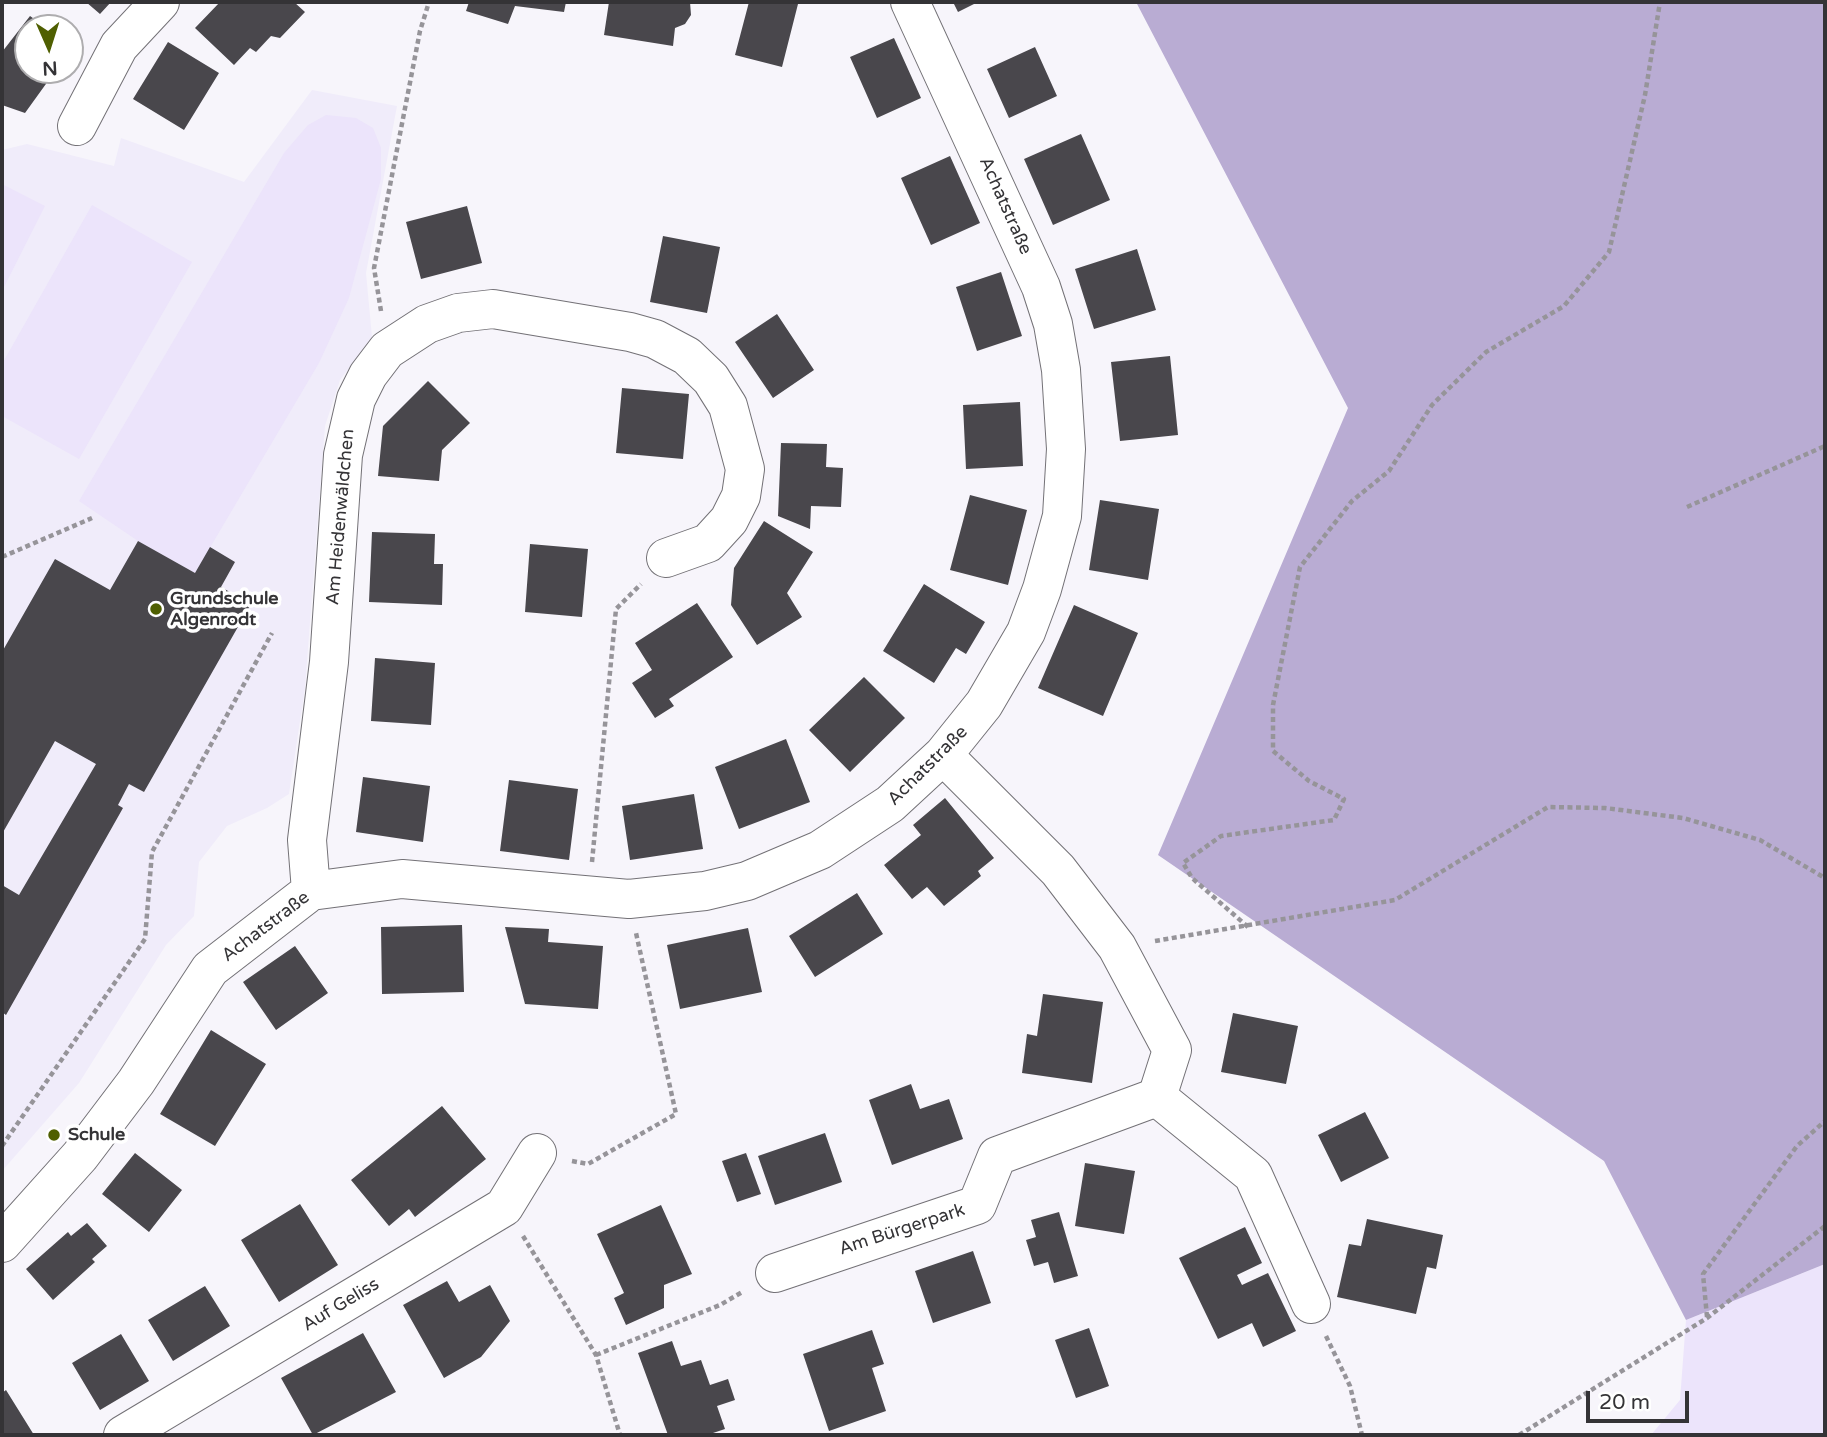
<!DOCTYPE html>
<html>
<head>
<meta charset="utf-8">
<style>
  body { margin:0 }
  #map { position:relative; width:1827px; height:1437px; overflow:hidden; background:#f7f5fb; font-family:"Varela Round",sans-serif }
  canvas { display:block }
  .frame { position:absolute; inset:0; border:4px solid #343336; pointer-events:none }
  .north { position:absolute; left:14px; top:14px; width:70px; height:70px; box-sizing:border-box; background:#fff; border:2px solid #aeadaf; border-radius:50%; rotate:177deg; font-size:19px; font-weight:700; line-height:28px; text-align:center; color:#343336 }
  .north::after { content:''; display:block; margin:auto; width:24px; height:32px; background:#4f5f01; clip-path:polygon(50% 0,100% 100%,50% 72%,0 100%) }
  .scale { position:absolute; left:1586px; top:1391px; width:103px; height:32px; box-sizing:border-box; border:4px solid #343336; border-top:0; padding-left:9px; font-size:21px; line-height:24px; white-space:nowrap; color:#343336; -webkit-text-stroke:5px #fff; paint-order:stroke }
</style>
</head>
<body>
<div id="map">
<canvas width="1827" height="1437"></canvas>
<div class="frame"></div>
<div class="north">N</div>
<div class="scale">20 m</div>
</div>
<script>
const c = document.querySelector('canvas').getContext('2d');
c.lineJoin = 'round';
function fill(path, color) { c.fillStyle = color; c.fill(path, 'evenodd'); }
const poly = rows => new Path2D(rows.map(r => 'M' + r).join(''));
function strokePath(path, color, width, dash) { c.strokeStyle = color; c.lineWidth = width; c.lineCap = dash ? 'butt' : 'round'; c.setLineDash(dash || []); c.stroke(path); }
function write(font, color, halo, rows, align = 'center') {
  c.font = font + ' "Varela Round",sans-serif'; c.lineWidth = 7; c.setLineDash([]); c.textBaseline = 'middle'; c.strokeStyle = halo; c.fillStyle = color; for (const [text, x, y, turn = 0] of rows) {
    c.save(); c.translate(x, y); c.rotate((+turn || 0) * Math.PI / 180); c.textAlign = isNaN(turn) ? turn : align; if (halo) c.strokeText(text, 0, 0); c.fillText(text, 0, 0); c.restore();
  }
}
fill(poly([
  [312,90,397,106,366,273,372,337,340,380,325,426,305,688,289,794,267,808,227,826,199,862,194,916,166,945,79,1083,2,1171,2,150,27,144,114,166,121,138,244,182]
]), '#f0ecfa');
fill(poly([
  [326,115,356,118,373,128,381,148,381,179,349,298,319,363,195,573,138,541,79,501,284,153,308,125],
  [2,184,45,206,2,291],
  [92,205,192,262,79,459,2,416,2,364],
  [1825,1264,1825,1435,1651,1435,1680,1400,1686,1320]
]), '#ece4fb');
fill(poly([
  [1136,2,1825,2,1825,1264,1686,1320,1604,1161,1158,855,1348,408]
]), '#b9acd3');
fill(poly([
  [86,2,111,2,100,14],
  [220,2,294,2,305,12,280,38,271,36,256,52,250,48,234,65,195,28],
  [469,2,566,2,564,12,515,6,508,24,466,11],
  [609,2,690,2,691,15,685,24,675,28,673,46,604,35],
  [749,2,798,4,782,67,735,55],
  [953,2,978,2,958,12],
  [30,16,47,28,28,28,28,70,56,70,25,113,2,105,2,52],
  [894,38,921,98,877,118,850,57],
  [168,42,219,73,184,130,133,99],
  [1035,47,1057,96,1009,118,987,69],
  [1081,134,1110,200,1053,225,1024,159],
  [950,156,980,223,931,245,901,178],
  [467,206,482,263,421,279,406,222],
  [663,236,720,247,707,313,650,302],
  [1137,249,1156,310,1094,329,1075,269],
  [1001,272,1022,336,977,351,956,287],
  [777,314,814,370,773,398,735,342],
  [1170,356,1178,435,1120,441,1111,362],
  [428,381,470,423,442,450,439,481,378,476,383,426],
  [622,388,689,394,683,459,616,453],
  [1020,402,1023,466,966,469,963,405],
  [781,443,827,444,826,467,843,468,841,507,811,506,810,529,778,516],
  [970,495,1027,510,1008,585,950,570],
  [1100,500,1159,509,1148,580,1089,570],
  [764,521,813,552,787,593,802,617,757,645,731,605,734,568],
  [372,532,435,534,434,564,443,564,442,605,369,602],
  [138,541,195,573,210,547,235,562,221,587,251,604,144,792,129,784,118,805,123,808,6,1015,2,1012,2,885,19,895,96,764,55,741,2,834,2,652,55,559,110,590],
  [530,544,588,549,582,617,525,612],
  [924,584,985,622,966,654,956,648,934,683,883,651],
  [697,603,733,657,669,699,674,706,655,718,632,683,652,670,635,643],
  [1074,605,1138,633,1103,716,1038,688],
  [375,658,435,663,431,725,371,721],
  [864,677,905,718,850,772,809,730],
  [786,739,810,802,739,829,715,767],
  [363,777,430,786,423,842,356,832],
  [509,780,578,789,569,860,500,851],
  [694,794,703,849,630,860,622,806],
  [945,798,994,858,978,871,981,876,944,906,927,887,912,899,884,865,921,835,913,825],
  [857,893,883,934,815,977,789,936],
  [462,925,464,992,382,994,381,927],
  [505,927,549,929,548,942,603,946,598,1009,525,1004],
  [748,928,762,992,680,1009,667,945],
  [295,946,328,993,276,1030,243,982],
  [1043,994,1103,1002,1092,1083,1022,1073,1027,1034,1037,1036],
  [1233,1013,1298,1026,1286,1084,1221,1072],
  [211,1030,266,1064,215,1146,160,1114],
  [911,1084,920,1109,949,1099,963,1139,892,1165,869,1100],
  [442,1106,486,1159,415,1217,409,1209,389,1226,351,1180],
  [1365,1112,1389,1158,1341,1182,1318,1135],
  [825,1133,842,1182,775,1205,758,1156],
  [135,1153,182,1190,149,1232,102,1194],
  [746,1153,761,1194,737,1202,722,1161],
  [1085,1163,1135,1171,1124,1234,1075,1226],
  [300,1204,338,1265,279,1302,241,1240],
  [661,1205,692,1274,664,1285,664,1308,626,1325,614,1298,624,1293,597,1234],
  [1059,1212,1078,1276,1054,1283,1048,1262,1034,1266,1026,1240,1036,1237,1031,1220],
  [1367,1219,1443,1235,1436,1269,1427,1267,1416,1314,1337,1297,1349,1244,1361,1246],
  [87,1223,107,1246,92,1259,95,1262,53,1300,26,1269,68,1232,71,1236],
  [1245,1227,1262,1263,1237,1275,1242,1285,1268,1273,1296,1331,1263,1347,1252,1323,1218,1339,1179,1258],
  [973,1251,991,1303,933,1323,915,1271],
  [447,1281,459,1302,490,1285,510,1321,481,1357,444,1378,403,1305],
  [205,1286,230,1326,173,1361,148,1320],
  [1089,1328,1109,1386,1076,1398,1055,1340],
  [872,1330,884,1364,872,1368,886,1411,829,1431,803,1354],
  [363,1333,396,1392,313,1435,281,1378],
  [121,1334,149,1381,100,1410,72,1363],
  [672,1341,681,1366,701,1360,710,1385,728,1379,735,1400,717,1406,725,1429,707,1435,668,1435,638,1353],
  [6,1390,34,1435,2,1435,2,1393]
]), '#49474c');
const minor = poly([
  [77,126,119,46,160,2],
  [311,891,307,840,329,662,343,455,356,399,368,375,387,350,427,324,458,313,493,309,630,332,655,339,687,356,711,379,728,406,745,469,741,496,729,520,708,543,666,558],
  [1157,1097,1253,1175,1311,1304],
  [2,1243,80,1156,136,1082,210,969,311,891,402,879,629,899,705,891,747,881,820,850,890,804,943,755,984,704,1026,632,1042,589,1062,516,1066,449,1061,370,1053,324,1041,287,910,2],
  [775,1273,977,1205,997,1156,1157,1097,1172,1050,1117,947,1058,870,943,755],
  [123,1435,504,1207,537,1153]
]);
strokePath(minor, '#737176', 40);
strokePath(poly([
  [381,311,374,268,420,31,429,2],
  [1687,507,1825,446],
  [2,557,92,518],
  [592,862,616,609,641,584],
  [1248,927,1192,878,1183,863,1221,836,1334,820,1344,799,1309,781,1273,751,1273,705,1300,567,1352,501,1389,471,1432,405,1486,352,1564,306,1609,252,1645,95,1660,2],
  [1155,941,1395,900,1548,807,1605,808,1683,818,1760,840,1825,878],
  [2,1146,145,939,152,852,272,633],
  [572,1161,588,1164,676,1114,636,933],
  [523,1236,596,1355,620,1435],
  [1707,1317,1703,1274,1797,1146,1825,1121],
  [1326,1336,1350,1386,1362,1435],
  [596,1355,720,1305,744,1291],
  [1519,1435,1707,1318,1825,1226]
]), '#969499', 4.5, [5, 3.5]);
strokePath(minor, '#fff', 38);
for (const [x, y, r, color] of [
  [156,609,7,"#4f5f01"],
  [54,1135,7,"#4f5f01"]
]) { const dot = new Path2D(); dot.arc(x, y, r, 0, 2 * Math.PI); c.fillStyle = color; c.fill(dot); strokePath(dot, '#fff', 2.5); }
write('18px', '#343336', '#fff', [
  ["Achatstraße",1005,206,66],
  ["Am Heidenwäldchen",341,517,-85],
  ["Achatstraße",928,766,-45],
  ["Achatstraße",266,927,-37],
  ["Am Bürgerpark",902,1230,-18],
  ["Auf Geliss",341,1305,-31]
]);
write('bold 18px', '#343336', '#fff', [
  ["Grundschule",170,599],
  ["Algenrodt",170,620],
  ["Schule",68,1135]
], 'left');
</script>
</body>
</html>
